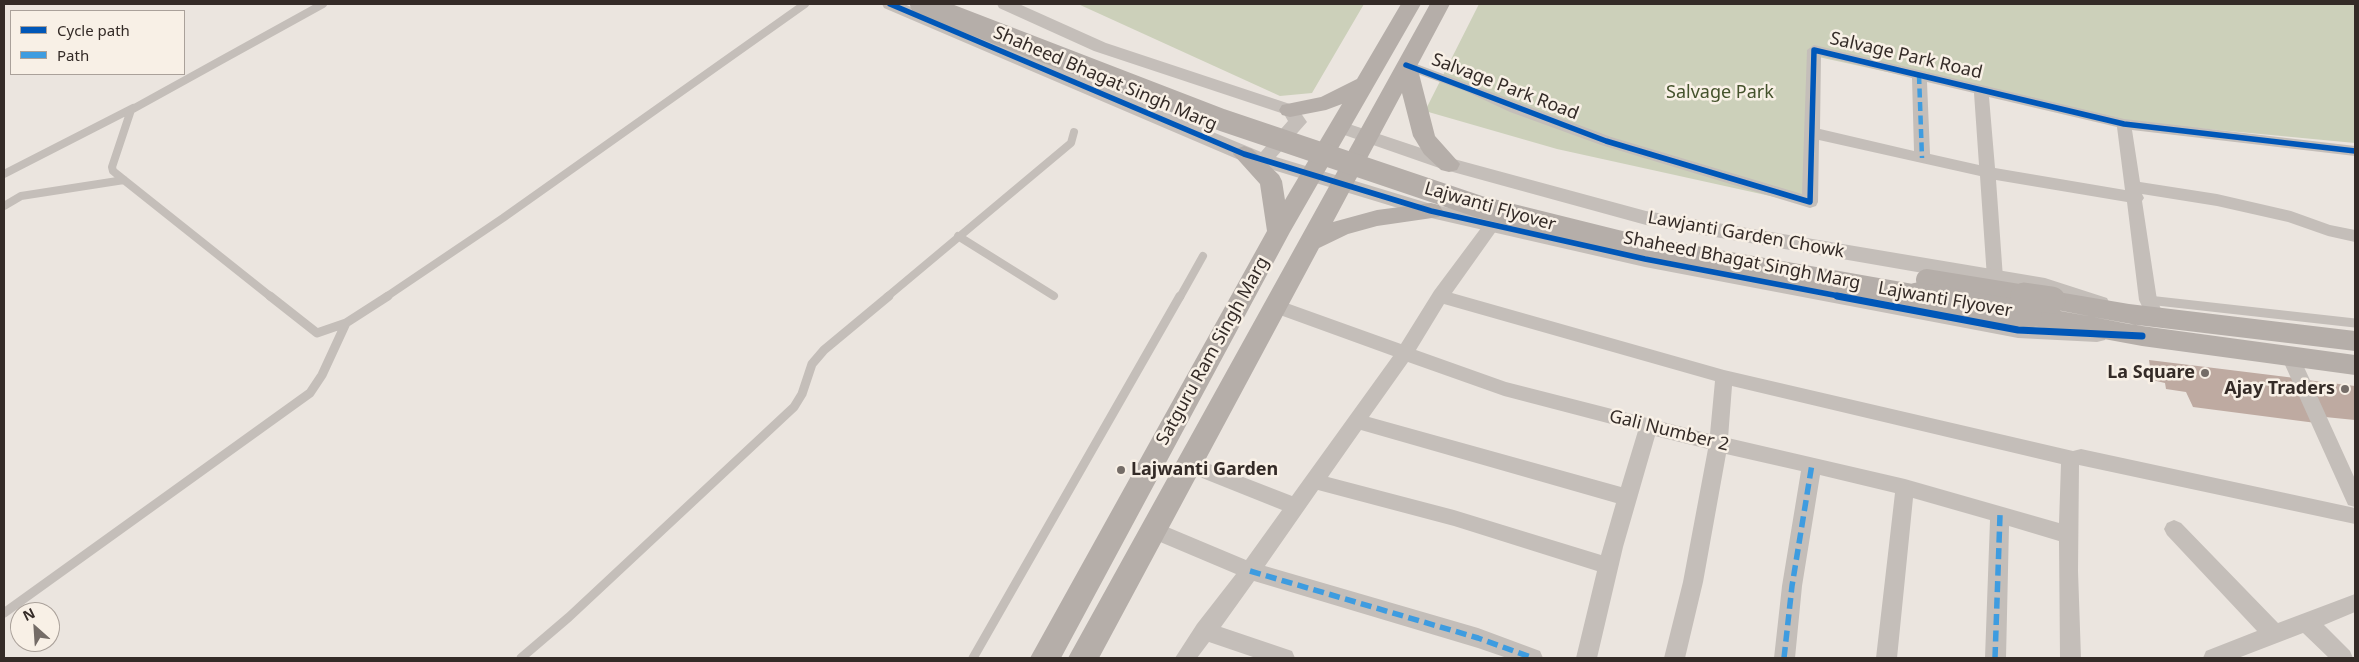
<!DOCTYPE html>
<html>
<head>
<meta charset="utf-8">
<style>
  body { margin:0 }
  #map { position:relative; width:2359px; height:662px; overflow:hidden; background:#ebe5df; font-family:"Noto Sans",sans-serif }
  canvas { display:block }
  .frame { position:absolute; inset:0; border:5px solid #342b27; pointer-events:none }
  .legend { position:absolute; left:10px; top:10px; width:175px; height:65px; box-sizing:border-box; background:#f8f0e6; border:1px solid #aaa19a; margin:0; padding:6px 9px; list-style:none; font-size:15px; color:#342b27 }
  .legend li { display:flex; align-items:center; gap:10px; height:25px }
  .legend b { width:25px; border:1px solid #aaa19a }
  .north { position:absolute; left:10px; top:602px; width:50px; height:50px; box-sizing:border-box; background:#f8f0e6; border:1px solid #aaa19a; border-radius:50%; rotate:334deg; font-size:14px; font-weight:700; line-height:20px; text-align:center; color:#342b27 }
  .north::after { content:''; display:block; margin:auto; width:18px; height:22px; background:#746c67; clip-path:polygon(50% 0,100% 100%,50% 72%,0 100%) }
</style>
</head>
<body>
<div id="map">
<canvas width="2359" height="662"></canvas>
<div class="frame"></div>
<ul class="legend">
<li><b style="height:6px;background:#0057b8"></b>Cycle path</li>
<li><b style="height:6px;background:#3e9ce0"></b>Path</li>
</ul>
<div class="north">N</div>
</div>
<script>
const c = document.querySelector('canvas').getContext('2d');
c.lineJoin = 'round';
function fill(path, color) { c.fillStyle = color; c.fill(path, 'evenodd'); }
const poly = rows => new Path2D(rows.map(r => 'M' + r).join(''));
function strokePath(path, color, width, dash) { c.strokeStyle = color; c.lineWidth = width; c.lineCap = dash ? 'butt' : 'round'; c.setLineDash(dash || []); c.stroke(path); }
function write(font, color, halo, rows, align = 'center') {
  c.font = font + ' "Noto Sans",sans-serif'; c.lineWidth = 5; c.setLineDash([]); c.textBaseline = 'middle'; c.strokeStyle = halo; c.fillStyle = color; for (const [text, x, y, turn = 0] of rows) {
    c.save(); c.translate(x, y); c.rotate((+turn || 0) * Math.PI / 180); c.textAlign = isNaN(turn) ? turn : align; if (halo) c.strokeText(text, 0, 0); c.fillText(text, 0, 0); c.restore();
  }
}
fill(poly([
  [1078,4,1364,4,1312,93,1280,96],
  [1479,4,2355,4,2355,143,2123,121,2061,110,1814,56,1802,203,1557,149,1425,111]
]), '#ccd0ba');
fill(poly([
  [2149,360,2295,378,2316,423,2193,407,2186,392,2166,389,2165,383,2152,380],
  [2307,380,2355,386,2355,420,2325,417]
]), '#beaaa1');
strokePath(poly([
  [4,174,133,108],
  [4,206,21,196,124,180],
  [958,236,1054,296],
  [271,297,124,180,113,171,112,167,131,110,323,4],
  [386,297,503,218,805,4],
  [887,297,1071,143,1074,132],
  [1180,297,1203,256]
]), '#c4beb9', 8);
strokePath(poly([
  [270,296,317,333,346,323,388,296],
  [2148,300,2355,323],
  [4,613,310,393,322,375,346,323],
  [521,658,569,617,794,407,802,394,812,364,824,350,889,296],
  [973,658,1180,296]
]), '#c4beb9', 9);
fill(poly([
  [1814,45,2124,119,2355,146,2355,156,2132,130,2140,182,2217,194,2291,211,2330,225,2355,230,2355,242,2328,236,2288,222,2217,206,2142,194,2144,198,2142,201,2157,300,2164,316,2161,321,2155,323,2149,321,2139,300,2127,202,1996,180,2003,278,2001,282,1995,284,1989,282,1987,278,1980,176,1819,140,1818,202,1816,206,1810,208,1601,145,1510,112,1465,91,1401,68,1399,65,1406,60,1411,62,1611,137,1802,194,1807,50,1814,45],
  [1821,56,1912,78,1914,151,1820,129,1821,56],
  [1927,82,1974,93,1979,165,1930,154,1927,82],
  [1989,97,2117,127,2125,190,1995,168,1989,97],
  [1493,218,1499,220,1501,224,1452,293,1724,370,2073,451,2081,449,2355,508,2355,524,2079,465,2078,571,2081,658,2060,658,2059,541,2009,526,2006,658,1985,658,1990,520,1913,498,1897,658,1876,658,1895,493,1820,475,1802,586,1795,658,1774,658,1782,586,1801,471,1726,454,1703,582,1685,658,1664,658,1683,582,1708,449,1655,436,1623,547,1597,658,1576,658,1597,571,1454,526,1318,490,1265,566,1478,628,1540,651,1543,658,1507,658,1478,648,1254,581,1221,627,1292,651,1295,658,1256,658,1209,642,1197,658,1175,658,1197,624,1236,574,1146,536,1143,530,1146,524,1153,521,1246,560,1282,510,1182,470,1180,464,1182,458,1189,456,1292,496,1393,356,1269,311,1266,306,1269,301,1275,299,1281,301,1401,344,1434,291,1487,220,1493,218],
  [1444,304,1715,381,1710,434,1506,382,1416,350,1444,304],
  [1408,362,1504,396,1638,431,1621,487,1369,417,1408,362],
  [1732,386,2061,464,2059,523,1905,479,1728,438,1732,386],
  [1361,430,1616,503,1601,555,1454,510,1328,477,1361,430],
  [2290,349,2296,351,2299,356,2355,479,2355,507,2348,505,2281,356,2284,351,2290,349],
  [2174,520,2181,523,2278,623,2355,594,2355,612,2324,625,2350,651,2353,658,2329,658,2303,633,2238,658,2203,658,2206,651,2257,631,2167,535,2164,529,2167,523,2174,520]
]), '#c4beb9');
fill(poly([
  [882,4,904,4,1261,152,1288,121,1284,114,1094,51,999,8,997,4,1019,4,1106,43,1296,106,1307,122,1276,157,1431,204,1645,251,2018,322,2097,326,2105,328,2108,334,2105,340,2097,342,2018,338,1645,267,1431,218,1237,159,884,8,882,4],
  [1340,121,1454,159,1646,211,2045,278,2107,298,2110,304,2107,310,2100,312,2044,294,1646,225,1442,169,1333,131,1331,127,1333,123,1340,121]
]), '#c4beb9');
fill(poly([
  [1401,4,1421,4,1290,232,1061,658,1030,658,1267,231,1260,184,1233,154,1236,149,1244,146,1252,149,1279,175,1282,181,1285,200,1342,104,1326,110,1290,117,1282,115,1279,110,1282,105,1321,97,1357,79,1401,4],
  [1430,4,1450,4,1417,66,1435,136,1460,164,1457,170,1449,172,1441,170,1424,154,1413,136,1402,93,1333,222,1377,210,1431,203,1439,205,1443,211,1439,217,1377,226,1348,234,1319,248,1099,658,1068,658,1430,4],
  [2052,291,2129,304,2355,331,2355,351,2129,324,2052,309,2043,307,2040,300,2043,293,2052,291],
  [2028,305,2142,326,2355,355,2355,375,2142,346,2028,325,2019,322,2016,315,2019,308,2028,305]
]), '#b5aea9');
strokePath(poly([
  [921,4,1222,120,1480,207,1645,248,1924,297],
  [1927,280,2032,297]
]), '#b5aea9', 22);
strokePath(poly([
  [1917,296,2028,315],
  [2024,296,2052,300]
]), '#b5aea9', 27);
strokePath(poly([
  [1919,75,1922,158]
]), '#3e9ce0', 4.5, [9, 4.5]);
strokePath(poly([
  [1250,571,1478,638,1533,658],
  [1784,658,1792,586,1812,464],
  [1995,658,2000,515]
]), '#3e9ce0', 5.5, [11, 5.5]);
strokePath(poly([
  [890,4,1244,154,1431,211,1645,259,1844,297],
  [1406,65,1606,141,1810,202,1814,50,2124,124,2355,151]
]), '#0057b8', 5.5);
strokePath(poly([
  [1837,296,2018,330,2142,336]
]), '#0057b8', 7);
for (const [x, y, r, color] of [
  [2205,373,5,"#746c67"],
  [2345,389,5,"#746c67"],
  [1121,470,5,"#746c67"]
]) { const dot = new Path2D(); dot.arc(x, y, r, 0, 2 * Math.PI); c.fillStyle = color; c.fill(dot); strokePath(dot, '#f8f0e6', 2); }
write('18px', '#342b27', '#f8f0e6', [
  ["Salvage Park Road",1906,56,13],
  ["Shaheed Bhagat Singh Marg",1105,79,23],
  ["Salvage Park Road",1505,87,21],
  ["Lajwanti Flyover",1490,207,16],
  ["Lawjanti Garden Chowk",1746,235,10],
  ["Shaheed Bhagat Singh Marg",1742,261,11],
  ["Lajwanti Flyover",1945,300,10],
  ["Satguru Ram Singh Marg",1213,351,-61],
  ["Gali Number 2",1669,431,14]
]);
write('18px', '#44522c', '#f8f0e6', [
  ["Salvage Park",1720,93]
]);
write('bold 18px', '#342b27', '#f8f0e6', [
  ["La Square",2195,373],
  ["Ajay Traders",2335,389],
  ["Lajwanti Garden",1131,470,"left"]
], 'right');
</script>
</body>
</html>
